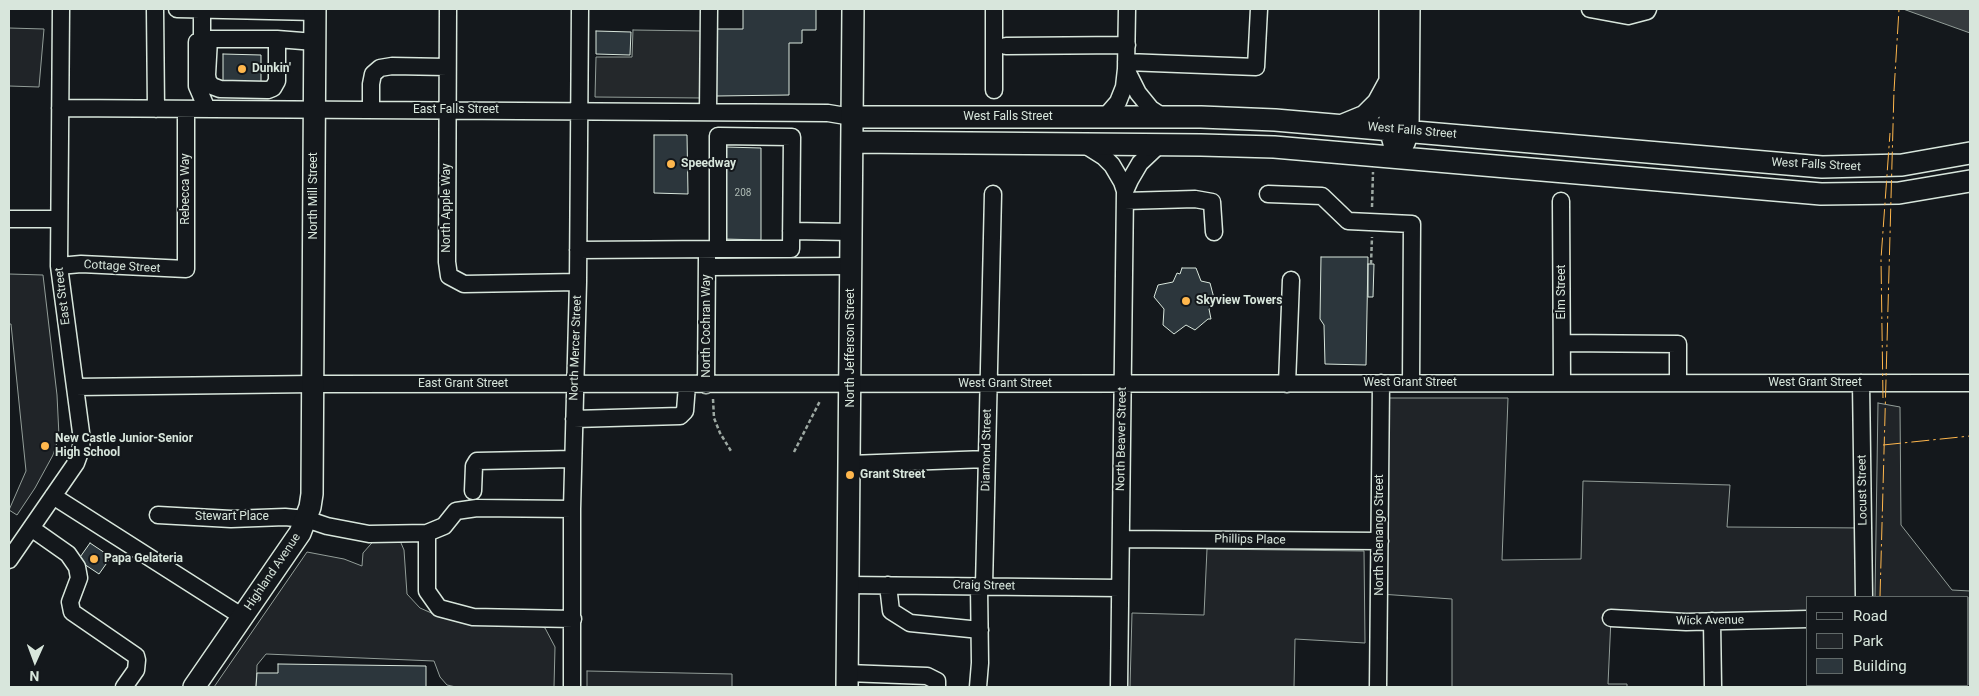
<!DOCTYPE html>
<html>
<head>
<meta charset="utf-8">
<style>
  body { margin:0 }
  #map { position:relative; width:1979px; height:696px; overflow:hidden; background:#14181c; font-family:Roboto,sans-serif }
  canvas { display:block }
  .frame { position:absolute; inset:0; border:10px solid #d8e6dc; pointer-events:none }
  .legend { position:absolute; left:1806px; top:596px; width:162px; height:90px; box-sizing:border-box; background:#14181c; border:1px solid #626a69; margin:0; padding:6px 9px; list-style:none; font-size:15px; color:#d8e6dc }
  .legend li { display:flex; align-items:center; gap:10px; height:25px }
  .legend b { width:25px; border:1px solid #626a69 }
  .north { position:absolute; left:10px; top:636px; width:50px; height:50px; -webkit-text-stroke:4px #14181c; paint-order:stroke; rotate:182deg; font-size:14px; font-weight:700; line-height:20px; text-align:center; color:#d8e6dc }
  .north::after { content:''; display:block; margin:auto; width:18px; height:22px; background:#d8e6dc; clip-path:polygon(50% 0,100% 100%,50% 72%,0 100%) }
</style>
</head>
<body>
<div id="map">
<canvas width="1979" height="696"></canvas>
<div class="frame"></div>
<ul class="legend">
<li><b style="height:6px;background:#14181c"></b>Road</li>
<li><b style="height:14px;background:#202428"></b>Park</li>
<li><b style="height:14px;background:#2c363c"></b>Building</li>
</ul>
<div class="north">N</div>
</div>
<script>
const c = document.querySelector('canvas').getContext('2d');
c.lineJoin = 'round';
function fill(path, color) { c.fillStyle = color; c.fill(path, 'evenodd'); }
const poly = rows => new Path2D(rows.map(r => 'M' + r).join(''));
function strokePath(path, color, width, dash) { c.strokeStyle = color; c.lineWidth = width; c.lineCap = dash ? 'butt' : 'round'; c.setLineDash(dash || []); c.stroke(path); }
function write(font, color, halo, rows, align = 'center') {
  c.font = font + ' Roboto,sans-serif'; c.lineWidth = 4; c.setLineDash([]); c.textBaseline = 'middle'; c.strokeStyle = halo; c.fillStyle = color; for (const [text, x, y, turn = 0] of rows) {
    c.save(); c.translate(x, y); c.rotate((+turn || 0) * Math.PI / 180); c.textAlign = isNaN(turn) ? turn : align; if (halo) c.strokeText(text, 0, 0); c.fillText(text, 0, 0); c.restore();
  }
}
const green = poly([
  [9,28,44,29,39,87,9,86,9,28],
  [9,274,43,275,57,395,59,436,53,455,35,488,17,515,9,510,26,471,11,324,9,324,9,274],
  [1381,398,1508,398,1502,560,1581,559,1583,481,1730,485,1727,527,1866,528,1865,597,1808,597,1808,619,1611,618,1608,684,1627,684,1627,687,1452,687,1452,599,1380,594,1381,398],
  [1878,403,1900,407,1901,525,1952,590,1970,591,1970,687,1957,687,1957,685,1968,685,1968,597,1875,597,1878,403],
  [378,536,398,536,404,550,407,594,420,608,443,618,532,622,545,628,555,647,554,687,456,687,447,685,440,677,434,661,266,654,257,665,256,687,214,687,307,552,344,559,362,566,363,553,378,536],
  [1207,549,1364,551,1365,643,1295,639,1294,687,1130,687,1132,613,1204,615,1207,549],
  [587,671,732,674,732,687,587,687,587,671]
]);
fill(green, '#202428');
strokePath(green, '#939e99', 1);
const parking = poly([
  [633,30,704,31,703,98,595,97,596,57,632,57,633,30]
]);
fill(parking, '#24282b');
strokePath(parking, '#939e99', 1);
const water = poly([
  [1903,9,1970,9,1970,33,1903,9]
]);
fill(water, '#363b3e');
strokePath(water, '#939e99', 1);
const building = poly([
  [743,9,816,9,816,30,802,30,802,43,789,43,789,95,716,96,715,29,743,29,743,9],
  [596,31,631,32,630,55,596,54,596,31],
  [223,54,261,55,261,83,223,83,223,54],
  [654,135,687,135,688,194,654,193,654,135],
  [725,147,761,148,761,240,724,239,725,147],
  [1321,257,1368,257,1366,365,1325,364,1324,325,1320,319,1321,257],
  [1368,264,1374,264,1373,297,1368,297,1368,264],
  [1182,268,1196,268,1201,281,1210,283,1215,302,1209,309,1211,319,1208,319,1195,330,1186,325,1174,334,1163,325,1164,309,1154,297,1158,285,1173,282,1177,273,1180,274,1182,268],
  [90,543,111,557,99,574,78,560,90,543],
  [278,664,426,666,426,687,256,687,257,673,278,673,278,664]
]);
fill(building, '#2c363c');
strokePath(building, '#d8e6dc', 1);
const minor = poly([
  [155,9,156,109],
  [177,9,316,12],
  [448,9,447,262,449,276,464,284,578,282],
  [1590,9,1628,16,1647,11,1648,9],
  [202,10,202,40],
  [209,39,207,75,208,81,212,86,220,89,268,90,273,88,277,81,277,39],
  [1006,46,1127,45],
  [1126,62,1256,67,1259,9],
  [1126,69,1138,93,1151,109,1163,117],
  [994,90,994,9],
  [60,108,828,113,852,117],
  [207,109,197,86,197,42,209,39,277,39,315,42],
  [371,110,371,84,373,74,380,68,392,66,447,67],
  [708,112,709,9],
  [1105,117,1118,102,1124,87,1126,69,1127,9],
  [718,136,792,137,791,249,718,249,718,136],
  [1085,145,1104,157,1112,165,1122,182,1125,191],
  [1268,194,1322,196,1348,221,1412,224,1411,383],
  [1125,201,1195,199,1212,202,1214,232],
  [1561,201,1562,383],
  [9,219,59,219],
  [791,231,852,232],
  [578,250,718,249],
  [59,266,81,264,186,269,186,109],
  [707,267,852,266],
  [1562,343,1678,344,1678,383],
  [1861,383,1864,597],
  [1287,384,1291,280],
  [706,385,707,257],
  [75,387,313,384,1970,383],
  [574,419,680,416,685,411,687,385],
  [850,464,987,459],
  [473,491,474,466,477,461,573,459],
  [53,496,243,617],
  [158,515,231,519,285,517,306,519,327,526,369,534,427,533,444,526,456,511,477,508,572,509],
  [31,528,68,554,77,567,79,578,70,602,72,612,136,656,137,660,136,670,124,687],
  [427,533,427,591,439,608,473,617,573,619],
  [1121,539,1380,541],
  [9,560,76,463,80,452,82,440,59,266,61,9],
  [848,585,1120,588],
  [888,585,891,611,910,623,980,630],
  [984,586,993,194],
  [1611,618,1686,622,1808,619],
  [1712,621,1713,687],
  [847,673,927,676,937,681,937,687],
  [1865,685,1865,687],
  [572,687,572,509,578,282,580,9],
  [978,687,980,663,979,586],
  [1119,687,1125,191,1130,180,1140,163,1159,145],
  [1378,687,1381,383]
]);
const major = poly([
  [1390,9,1390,129,1394,143],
  [852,117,1201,117,1275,120,1822,167,1902,165,1970,153],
  [1343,125,1365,116,1378,103,1390,81],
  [852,142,1201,145,1274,147,1821,194,1899,193,1970,181],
  [1404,143,1408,131,1409,9],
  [194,687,300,533,310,507,312,494,315,9],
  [847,687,853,9]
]);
strokePath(minor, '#d8e6dc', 19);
strokePath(major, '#d8e6dc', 24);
strokePath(poly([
  [1372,207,1373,172],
  [1371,264,1372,237],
  [713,399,714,418,720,433,731,451],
  [794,452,820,401]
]), '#9da8a2', 2.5, [4, 2.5]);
strokePath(minor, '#14181c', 16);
strokePath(major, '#14181c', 21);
strokePath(poly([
  [1894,91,1899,9],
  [1883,398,1881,259,1890,133],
  [1883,445,1970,436],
  [1880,597,1894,90],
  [1880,685,1880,687]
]), '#ffb74d', 1, [18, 4, 2.5, 4]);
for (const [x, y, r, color] of [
  [242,69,5,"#ffb74d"],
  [671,164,5,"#ffb74d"],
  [1186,301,5,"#ffb74d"],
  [45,446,5,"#ffb74d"],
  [850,475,5,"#ffb74d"],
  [94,559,5,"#ffb74d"]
]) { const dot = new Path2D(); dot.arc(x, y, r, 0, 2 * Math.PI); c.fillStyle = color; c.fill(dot); strokePath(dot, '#14181c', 2); }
write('10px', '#adbab4', null, [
  ["208",743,193]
]);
write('bold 12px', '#d8e6dc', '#14181c', [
  ["Dunkin'",252,69],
  ["Speedway",681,164],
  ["Skyview Towers",1196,301],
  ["New Castle Junior-Senior",55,439],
  ["High School",55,453],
  ["Grant Street",860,475],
  ["Papa Gelateria",104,559]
], 'left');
write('12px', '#d8e6dc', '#14181c', [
  ["East Falls Street",456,110],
  ["West Falls Street",1008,117],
  ["West Falls Street",1412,131,5],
  ["West Falls Street",1816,165,3],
  ["Rebecca Way",186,189,-90],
  ["North Mill Street",314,196,-90],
  ["North Apple Way",447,208,-90],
  ["Cottage Street",122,267,3],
  ["Elm Street",1562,292,-90],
  ["East Street",63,296,-97],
  ["North Cochran Way",707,326,-90],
  ["North Mercer Street",576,348,-88],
  ["North Jefferson Street",851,348,-90],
  ["West Grant Street",1410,383],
  ["West Grant Street",1815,383],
  ["East Grant Street",463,384],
  ["West Grant Street",1005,384],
  ["North Beaver Street",1122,439,-89],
  ["Diamond Street",987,450,-89],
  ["Locust Street",1863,490,-91],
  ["Stewart Place",232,517],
  ["North Shenango Street",1380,535,-90],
  ["Phillips Place",1250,540,1],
  ["Highland Avenue",273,572,-56],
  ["Craig Street",984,586,1],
  ["Wick Avenue",1710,621,-1]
]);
</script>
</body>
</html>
